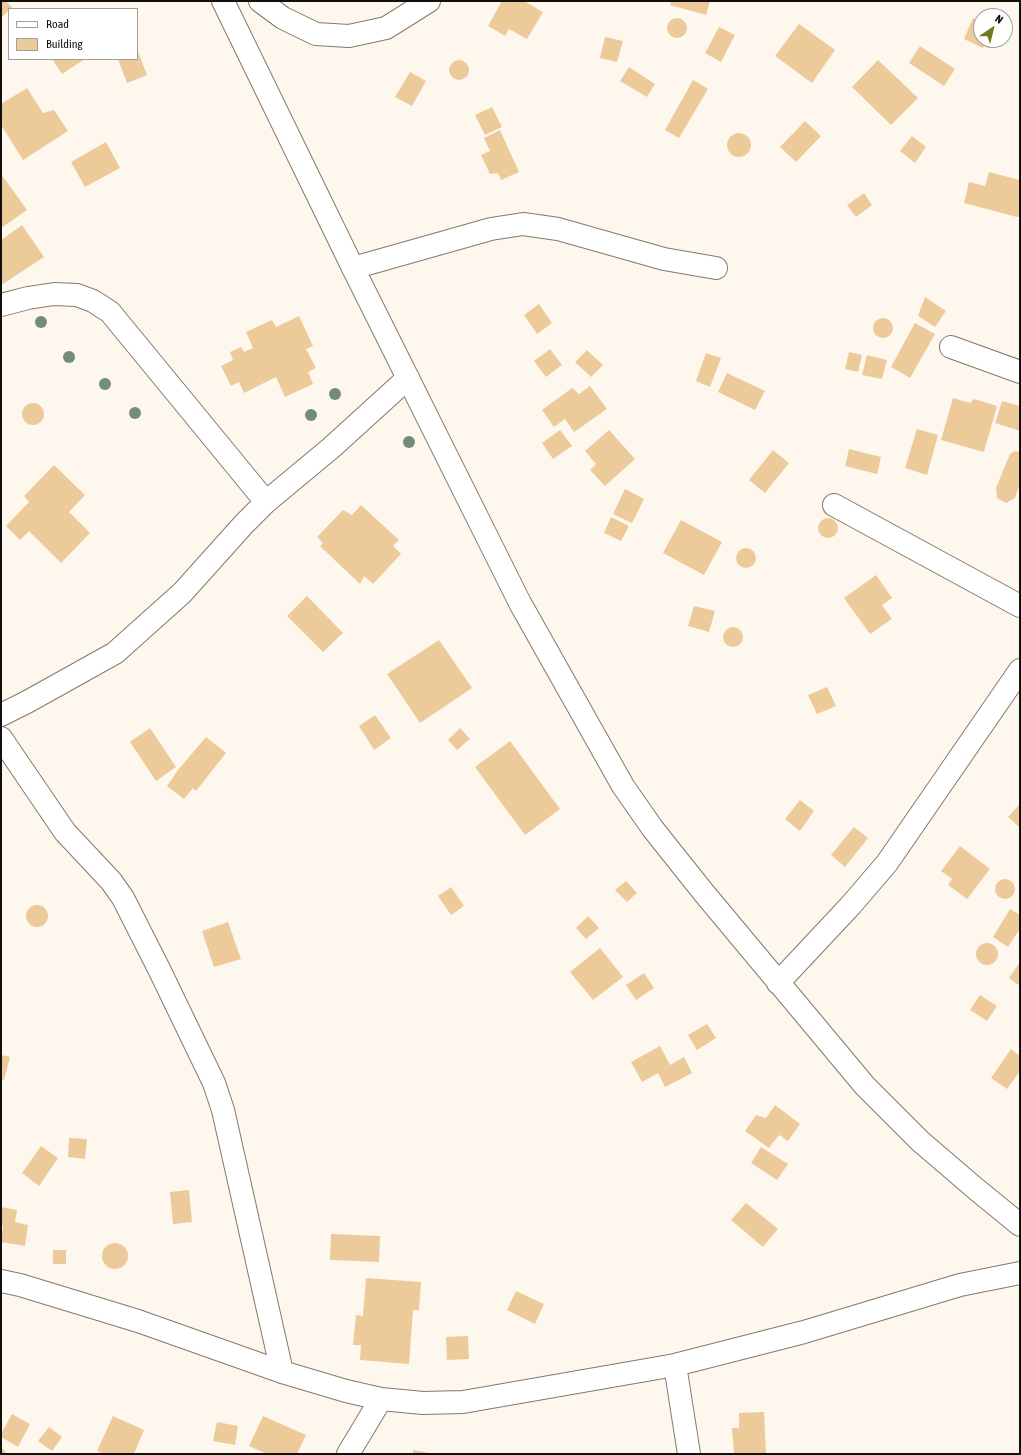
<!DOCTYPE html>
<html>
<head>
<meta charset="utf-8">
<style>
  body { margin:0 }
  #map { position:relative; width:1021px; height:1455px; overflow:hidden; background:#fef7ee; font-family:"Asap Condensed",sans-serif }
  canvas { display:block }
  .frame { position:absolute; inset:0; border:2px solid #130f0b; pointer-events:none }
  .legend { position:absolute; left:8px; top:8px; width:130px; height:52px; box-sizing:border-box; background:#fff; border:1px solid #a19f9d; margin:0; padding:5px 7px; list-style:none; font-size:12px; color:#130f0b }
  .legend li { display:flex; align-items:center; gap:8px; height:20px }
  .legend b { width:20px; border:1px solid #a19f9d }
  .north { position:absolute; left:973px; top:8px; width:40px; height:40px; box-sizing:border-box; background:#fff; border:1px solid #a19f9d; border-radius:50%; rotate:35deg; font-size:11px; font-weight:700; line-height:16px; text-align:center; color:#130f0b }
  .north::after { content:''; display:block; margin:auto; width:14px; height:18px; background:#747820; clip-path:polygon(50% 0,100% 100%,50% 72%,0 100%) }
</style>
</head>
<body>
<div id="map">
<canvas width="1021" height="1455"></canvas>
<div class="frame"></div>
<ul class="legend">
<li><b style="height:5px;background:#fff"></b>Road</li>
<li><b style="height:11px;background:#edca9a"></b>Building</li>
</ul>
<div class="north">N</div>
</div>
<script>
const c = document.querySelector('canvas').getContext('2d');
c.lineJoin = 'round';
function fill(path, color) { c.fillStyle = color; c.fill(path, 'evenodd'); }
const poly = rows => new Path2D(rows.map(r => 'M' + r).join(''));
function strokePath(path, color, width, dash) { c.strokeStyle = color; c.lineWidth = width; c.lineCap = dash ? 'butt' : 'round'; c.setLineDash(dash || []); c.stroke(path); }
fill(poly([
  [1,1,6,1,12,7,1,18],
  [502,1,524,1,543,12,527,39,509,29,505,36,488,26],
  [671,1,710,1,706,15,670,5],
  [973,18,981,22,981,40,987,40,983,48,964,39],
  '667 28a10 10 0 1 1 20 0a10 10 0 1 1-20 0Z',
  [799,24,835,50,812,83,775,56],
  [719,27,735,35,721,62,705,53],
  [605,37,623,41,617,62,600,58],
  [920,46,955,69,944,86,909,63],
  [137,49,147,75,127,83,118,59,137,59],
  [52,59,85,59,62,74],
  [878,60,918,98,891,125,852,87],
  '449 70a10 10 0 1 1 20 0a10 10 0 1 1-20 0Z',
  [629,67,655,84,647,97,620,81],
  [410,72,426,81,412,106,395,97],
  [693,80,708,89,679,138,665,130],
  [27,88,43,113,54,110,68,131,23,160,1,125,1,104],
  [492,107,502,127,485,135,475,115],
  [805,121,821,136,796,162,780,147],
  [500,130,519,172,501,180,498,173,490,174,481,155,490,151,484,138],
  '727 145a12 12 0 1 1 24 0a12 12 0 1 1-24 0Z',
  [912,136,926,147,915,163,900,151],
  [106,142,120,168,85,187,71,162],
  [989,172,1020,180,1020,216,1017,217,964,203,969,182,985,186],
  [1,174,27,210,1,228],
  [864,193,872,205,856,217,847,205],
  [22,225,44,257,3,284,1,281,1,240],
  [925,297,946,311,935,327,918,316],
  [539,304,552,323,537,334,524,315],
  [299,316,313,346,306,349,316,368,308,372,313,384,285,397,276,377,244,393,239,382,231,386,221,366,233,360,230,352,241,347,244,352,253,348,246,332,272,320,276,327],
  '873 328a10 10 0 1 1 20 0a10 10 0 1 1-20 0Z',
  [915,323,935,334,910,378,891,367],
  [550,349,562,365,546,377,534,361],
  [587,350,603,365,591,377,575,362],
  [849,352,862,355,858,372,845,369],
  [706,353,721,358,710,387,696,381],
  [867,355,887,360,882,379,862,375],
  [727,373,765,391,755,410,718,392],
  [590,386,607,409,574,432,565,419,554,427,542,410,572,388,579,394],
  [953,398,970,403,974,399,997,406,984,452,941,440],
  [1002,401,1020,406,1020,431,995,423],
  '22 414a11 11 0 1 1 22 0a11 11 0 1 1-22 0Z',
  [917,429,938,435,927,475,905,468],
  [560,430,572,446,553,459,542,443],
  [609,430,635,459,605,486,590,470,596,464,585,451],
  [849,449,881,457,877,474,845,466],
  [773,450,789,463,765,493,749,480],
  [1015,451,1020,452,1020,484,1015,498,1006,503,997,498,996,488,1010,454],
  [54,465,85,495,69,512,90,533,61,563,29,531,20,540,6,526,29,502,24,496],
  [625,489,644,499,632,523,613,514],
  [361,505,399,540,393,546,401,554,373,584,364,576,360,584,320,546,323,543,317,537,343,510,352,515],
  [611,517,629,526,621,541,604,533],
  '818 528a10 10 0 1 1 20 0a10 10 0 1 1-20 0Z',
  [681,520,722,542,704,575,663,553],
  '736 558a10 10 0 1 1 20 0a10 10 0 1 1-20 0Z',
  [876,575,892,598,882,605,892,619,870,634,844,598],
  [307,596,343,633,323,652,287,616],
  [694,606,715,611,709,632,688,626],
  '723 637a10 10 0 1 1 20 0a10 10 0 1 1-20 0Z',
  [439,640,472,688,420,723,387,674],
  [827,687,836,706,817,714,808,695],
  [375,715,391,738,374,750,359,726],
  [150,728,176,767,156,781,130,742],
  [460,728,470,739,457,750,448,740],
  [206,737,226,753,196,791,193,788,184,799,167,786,178,770],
  [510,741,560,809,525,835,475,767],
  [800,800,814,811,800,831,785,819],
  [1020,804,1020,828,1008,817],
  [854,827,868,838,845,867,831,855],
  [960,846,990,869,967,899,948,885,952,879,941,871],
  '995 889a10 10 0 1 1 20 0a10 10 0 1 1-20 0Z',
  [626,881,637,893,627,902,615,890],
  [451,887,464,906,451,915,438,896],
  '26 916a11 11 0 1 1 22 0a11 11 0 1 1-22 0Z',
  [1010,909,1020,915,1020,929,1008,947,993,937],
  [588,916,599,928,586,939,576,928],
  [228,922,241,959,214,967,202,931],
  '976 954a11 11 0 1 1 22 0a11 11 0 1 1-22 0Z',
  [600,948,623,977,593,1000,570,972],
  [1020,962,1020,986,1009,978],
  [644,973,654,988,636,1000,626,985],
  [980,995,997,1006,987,1021,970,1010],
  [707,1024,716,1038,697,1050,688,1035],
  [660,1046,670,1065,684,1057,692,1073,665,1087,658,1073,642,1082,631,1062],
  [1011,1049,1020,1056,1020,1071,1007,1089,991,1078],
  [1,1055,10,1057,4,1080,1,1079],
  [775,1105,800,1124,788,1141,779,1135,769,1148,745,1131,756,1115,766,1118],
  [69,1138,87,1139,85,1159,68,1157],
  [41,1146,58,1158,39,1186,22,1173],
  [761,1147,788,1164,777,1180,751,1163],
  [189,1190,192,1222,173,1224,170,1192],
  [746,1203,778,1229,763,1247,731,1220],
  [1,1207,17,1210,15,1222,28,1225,25,1246,1,1242,3,1226,1,1225],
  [331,1234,380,1236,379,1262,330,1260],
  '102 1256a13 13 0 1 1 26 0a13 13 0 1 1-26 0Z',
  [53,1250,66,1250,66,1264,53,1264],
  [366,1278,421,1282,419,1310,413,1310,409,1364,360,1360,361,1345,353,1345,356,1315,363,1316],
  [516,1291,544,1304,535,1324,507,1310],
  [468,1336,469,1359,447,1360,446,1337],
  [764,1412,766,1454,734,1454,732,1428,739,1428,739,1413],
  [12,1414,30,1424,18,1447,1,1437,1,1434],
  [113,1416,144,1430,134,1454,104,1454,97,1451],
  [263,1416,306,1435,297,1454,267,1454,249,1446],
  [217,1422,238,1426,235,1445,213,1441],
  [49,1427,62,1437,52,1451,38,1441],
  [1,1447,6,1452,4,1454,1,1454],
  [413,1450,430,1453,430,1454,413,1454]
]), '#edca9a');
const minor = poly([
  [260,1,283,18,316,34,349,36,386,28,429,1],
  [353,268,491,229,523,224,558,229,664,259,716,268],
  [1,305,28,298,54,294,77,295,93,301,110,312,266,502],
  [951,347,1020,372],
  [834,505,1020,606],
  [1,715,27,702,115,653,182,593,244,524,266,502,331,448,408,378],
  [1,738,65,832,111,881,123,898,159,969,214,1083,223,1110,282,1372],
  [778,983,851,905,887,863,1020,670],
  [1,1281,20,1285,138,1321,282,1372,346,1391,381,1399,423,1403,463,1402,675,1365,804,1332,960,1285,1020,1273],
  [675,1365,689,1454],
  [348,1454,381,1399]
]);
const tertiary = poly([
  [223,1,353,268,520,603,623,786,653,829,704,893,865,1086,920,1141,976,1189,1020,1225]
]);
strokePath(minor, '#83796c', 24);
strokePath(tertiary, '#83796c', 24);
strokePath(minor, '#fff', 22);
strokePath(tertiary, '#fff', 22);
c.fillStyle = '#738c7e';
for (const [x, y] of [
  [41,322],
  [69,357],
  [105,384],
  [335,394],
  [135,413],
  [311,415],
  [409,442]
]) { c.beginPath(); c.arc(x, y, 6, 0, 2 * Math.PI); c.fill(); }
</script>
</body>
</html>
